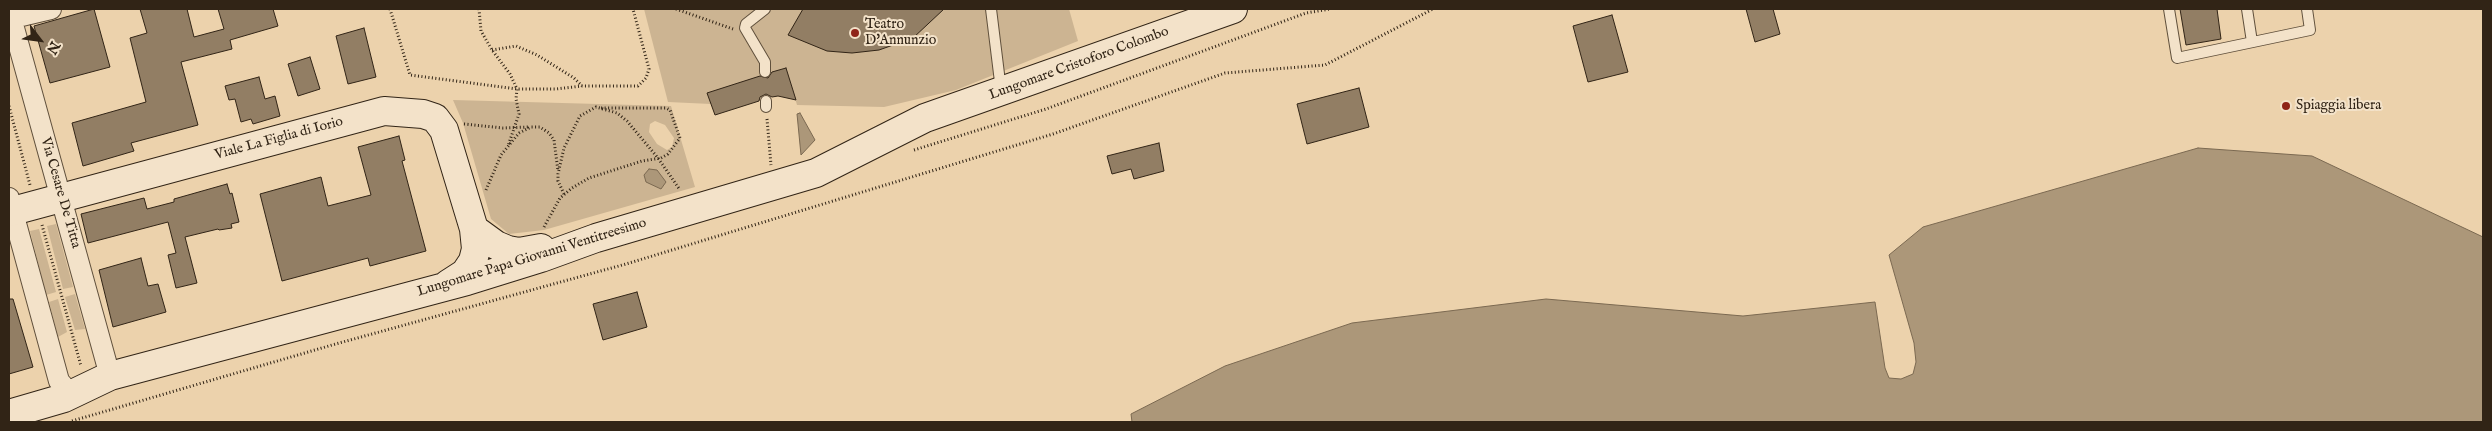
<!DOCTYPE html>
<html>
<head>
<meta charset="utf-8">
<style>
  body { margin:0 }
  #map { position:relative; width:2492px; height:431px; overflow:hidden; background:#ecd2ac; font-family:"IM FELL English",serif }
  canvas { display:block }
  .frame { position:absolute; inset:0; border:10px solid #312416; pointer-events:none }
  .north { position:absolute; left:15px; top:15px; width:50px; height:50px; -webkit-text-stroke:4px #f3e2c9; paint-order:stroke; rotate:120deg; font-size:14px; font-weight:700; line-height:20px; text-align:center; color:#312416 }
  .north::after { content:''; display:block; margin:auto; width:18px; height:22px; background:#312416; clip-path:polygon(50% 0,100% 100%,50% 72%,0 100%) }
</style>
</head>
<body>
<div id="map">
<canvas width="2492" height="431"></canvas>
<div class="frame"></div>
<div class="north">N</div>
</div>
<script>
const c = document.querySelector('canvas').getContext('2d');
c.lineJoin = 'round';
function fill(path, color) { c.fillStyle = color; c.fill(path, 'evenodd'); }
const poly = rows => new Path2D(rows.map(r => 'M' + r).join(''));
function strokePath(path, color, width, dash) { c.strokeStyle = color; c.lineWidth = width; c.lineCap = dash ? 'butt' : 'round'; c.setLineDash(dash || []); c.stroke(path); }
function write(font, color, halo, rows, align = 'center') {
  c.font = font + ' "IM FELL English",serif'; c.lineWidth = 4; c.setLineDash([]); c.textBaseline = 'middle'; c.strokeStyle = halo; c.fillStyle = color; for (const [text, x, y, turn = 0] of rows) {
    c.save(); c.translate(x, y); c.rotate((+turn || 0) * Math.PI / 180); c.textAlign = isNaN(turn) ? turn : align; if (halo) c.strokeText(text, 0, 0); c.fillText(text, 0, 0); c.restore();
  }
}
fill(poly([
  [644,9,1069,9,1078,41,956,90,884,107,797,105,790,81,711,104,668,102],
  [453,100,671,106,695,187,544,230,509,234,491,219,463,123],
  [655,121,665,125,674,138,672,147,667,150,657,144,649,132,650,124],
  [56,224,73,287,63,289,47,226],
  [39,229,56,292,46,295,30,231],
  [75,294,85,329,75,330,65,297],
  [58,299,67,332,58,337,49,302]
]), '#ccb492');
const water = poly([
  [800,113,815,140,801,155,797,114,800,113],
  [2198,148,2312,156,2483,237,2483,422,1132,422,1131,414,1225,366,1352,323,1546,299,1743,316,1875,302,1885,368,1889,378,1901,379,1913,374,1916,362,1914,343,1889,255,1923,227,2198,148],
  [649,169,657,170,666,182,661,189,646,182,644,175,649,169]
]);
fill(water, '#ac9779');
strokePath(water, '#7b6951', 1);
const building = poly([
  [94,9,110,67,50,83,34,26,94,9],
  [140,9,187,9,194,37,224,29,218,9,273,9,278,26,230,40,232,49,181,62,198,125,131,143,134,151,83,166,72,123,146,102,130,38,147,33,140,9],
  [803,9,944,9,913,38,879,50,852,53,827,51,788,35,803,9],
  [1746,9,1773,9,1780,34,1755,42,1746,9],
  [2180,9,2217,9,2221,39,2186,45,2180,9],
  [1612,15,1628,72,1588,82,1573,26,1612,15],
  [364,28,376,77,348,84,336,36,364,28],
  [310,57,320,89,298,96,288,64,310,57],
  [786,68,796,100,778,96,772,97,766,94,760,97,759,101,715,115,707,93,760,76,768,78,772,72,786,68],
  [259,77,265,99,275,96,280,116,253,124,251,119,241,122,235,99,229,100,225,86,259,77],
  [1359,88,1369,127,1307,144,1297,104,1359,88],
  [399,136,405,160,402,161,426,251,370,266,368,258,282,281,260,194,321,177,328,206,371,195,358,147,399,136],
  [1159,143,1164,171,1134,179,1131,169,1112,174,1107,156,1159,143],
  [227,184,230,194,232,193,239,222,231,224,232,228,219,230,218,229,185,237,197,283,176,288,168,255,176,253,168,222,88,243,81,214,144,198,147,209,174,202,174,199,227,184],
  [141,258,148,286,158,284,166,312,113,327,99,270,141,258],
  [637,292,647,327,603,340,593,304,637,292],
  [9,299,13,299,33,367,9,374,9,299]
]);
fill(building, '#927e64');
strokePath(building, '#312416', 1);
const lane = poly([
  [765,9,746,24,745,28,765,62,765,72],
  [991,9,1001,90],
  [2169,9,2177,58,2310,30,2307,9],
  [2247,9,2252,42],
  [766,101,766,107]
]);
const street = poly([
  [9,10,110,376],
  [9,19,51,9],
  [9,198,59,381,67,390,73,394]
]);
const secondary = poly([
  [9,212,384,111,423,114,435,118,444,130,474,229,476,249,473,261,465,273,448,284],
  [474,229,496,245,508,250,519,252,541,248],
  [9,414,64,398,110,376,467,281,541,258,596,238,816,173,925,118,1233,9]
]);
strokePath(lane, '#60503c', 12);
strokePath(street, '#60503c', 22);
strokePath(secondary, '#312416', 30);
strokePath(poly([
  [390,9,410,75,517,89,556,89,582,86,638,86,646,78,649,69,633,9],
  [479,9,481,31,492,50,510,74,517,89,516,99,519,114,508,146],
  [676,9,733,29],
  [492,50,516,46,537,55,574,78,582,86],
  [9,106,30,185],
  [767,119,771,165],
  [464,124,503,128,528,127],
  [914,150,1046,109,1306,13,1330,9],
  [486,190,501,155,519,133,531,127,540,127,549,133,554,140,558,171],
  [564,194,558,181,558,174,564,148,580,116,596,107,617,113,627,121,658,158,680,190],
  [42,225,81,366],
  [544,227,560,198,572,188,589,178,642,161,661,158,668,154,680,138,670,110,666,108,600,108],
  [72,421,332,345,626,264,1053,134,1225,73,1325,65,1433,9]
]), '#312416', 3, [1, 2.5]);
strokePath(lane, '#f3e2c9', 10);
strokePath(street, '#f3e2c9', 20);
strokePath(secondary, '#f3e2c9', 28);
for (const [x, y, r, color] of [
  [855,33,5,"#8f2418"],
  [2286,106,5,"#8f2418"]
]) { const dot = new Path2D(); dot.arc(x, y, r, 0, 2 * Math.PI); c.fillStyle = color; c.fill(dot); strokePath(dot, '#f3e2c9', 2); }
write('14px', '#312416', '#f3e2c9', [
  ["Teatro",865,25],
  ["D'Annunzio",865,41],
  ["Spiaggia libera",2296,106]
], 'left');
write('14px', '#312416', '#f3e2c9', [
  ["Lungomare Cristoforo Colombo",1079,64,-20],
  ["Viale La Figlia di Iorio",279,139,-15],
  ["Via Cesare De Titta",60,193,74],
  ["Lungomare Papa Giovanni Ventitreesimo",532,258,-17]
]);
</script>
</body>
</html>
